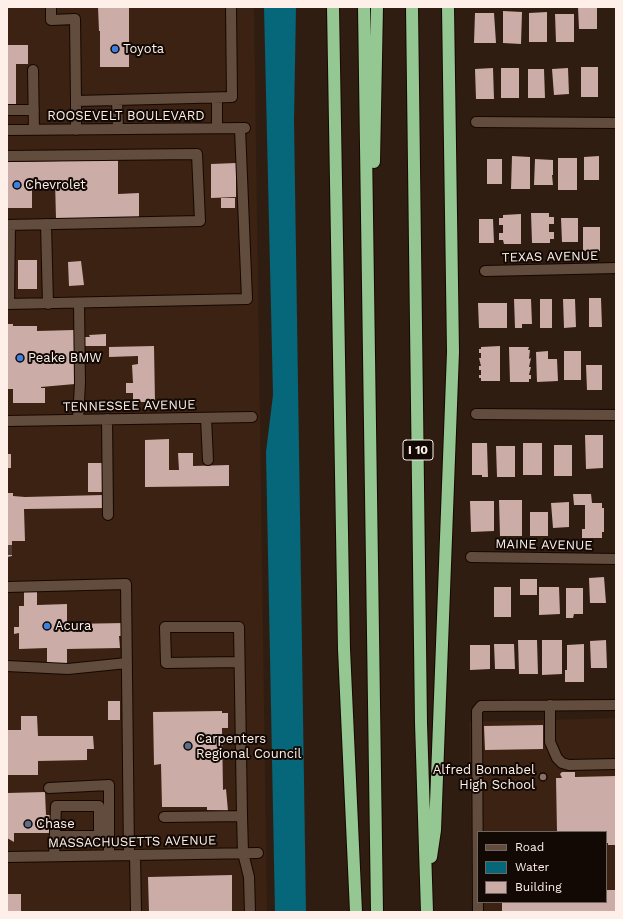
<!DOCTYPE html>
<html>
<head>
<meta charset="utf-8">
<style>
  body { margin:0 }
  #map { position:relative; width:623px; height:919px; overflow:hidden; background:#301d11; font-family:"Work Sans",sans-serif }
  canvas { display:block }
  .frame { position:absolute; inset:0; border:8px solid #fef0e8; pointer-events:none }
  .legend { position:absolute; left:477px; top:831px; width:130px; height:72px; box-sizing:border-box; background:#120905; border:1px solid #706560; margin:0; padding:5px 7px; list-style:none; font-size:12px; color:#fef0e8 }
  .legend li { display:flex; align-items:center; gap:8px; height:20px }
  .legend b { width:20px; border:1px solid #706560 }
</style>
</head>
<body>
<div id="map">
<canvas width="623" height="919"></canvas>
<div class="frame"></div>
<ul class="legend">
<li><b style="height:5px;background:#614c3e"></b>Road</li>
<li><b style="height:11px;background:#056779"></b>Water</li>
<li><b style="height:11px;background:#cbaca7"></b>Building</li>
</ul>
</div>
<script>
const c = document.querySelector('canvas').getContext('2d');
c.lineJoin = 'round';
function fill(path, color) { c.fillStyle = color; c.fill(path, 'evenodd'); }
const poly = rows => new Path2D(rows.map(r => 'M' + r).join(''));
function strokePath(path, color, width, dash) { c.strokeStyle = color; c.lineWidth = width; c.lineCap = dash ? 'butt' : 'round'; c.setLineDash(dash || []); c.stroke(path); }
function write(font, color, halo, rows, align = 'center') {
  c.font = font + ' "Work Sans",sans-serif'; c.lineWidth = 4; c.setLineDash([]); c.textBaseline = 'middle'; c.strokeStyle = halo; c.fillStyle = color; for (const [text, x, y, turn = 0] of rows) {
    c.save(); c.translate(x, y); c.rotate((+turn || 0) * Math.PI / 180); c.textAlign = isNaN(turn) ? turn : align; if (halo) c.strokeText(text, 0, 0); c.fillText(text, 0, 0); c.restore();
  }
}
fill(poly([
  [7,7,254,7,267,912,7,912],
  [616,718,616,912,472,912,469,722],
  [478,832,606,832,606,902,478,902]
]), '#3b2212');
fill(poly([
  [264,7,296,7,294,120,306,912,275,912,266,452,273,395]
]), '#056779');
fill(poly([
  [98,7,129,7,129,67,100,67,100,31,99,31],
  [578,7,597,7,597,29,579,29],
  [503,11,522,12,521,44,503,43],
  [547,12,547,42,529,42,529,13],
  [475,13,494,13,496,43,474,43],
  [555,14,574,14,574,42,556,42],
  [7,45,28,45,28,64,16,64,16,104,7,104],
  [581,67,598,67,598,97,581,97],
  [493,68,494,99,476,99,475,69],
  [501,68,519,68,519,98,501,98],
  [568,68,569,94,554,95,552,69],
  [528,69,544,69,545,98,528,98],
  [512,156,530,157,530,189,511,189],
  [599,156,599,180,584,180,584,157],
  [558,158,577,158,577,190,558,190],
  [487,159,502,159,502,184,487,184],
  [535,159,553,160,553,175,552,175,553,185,534,185],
  [118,160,118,194,139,193,139,217,56,219,55,180,32,181,32,208,7,208,7,162],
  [236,163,236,197,211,198,211,164],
  [221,198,235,198,235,208,221,208],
  [531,213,549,213,549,217,554,217,554,224,549,224,549,232,554,232,554,239,550,239,550,243,532,243],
  [521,214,521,244,504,244,503,240,499,240,499,233,503,233,503,225,499,225,499,218,503,218,503,215],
  [561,218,578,218,578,242,562,242],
  [479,219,493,219,494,243,479,243],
  [583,227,600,227,600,251,583,251],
  [18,260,37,260,37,289,18,289],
  [81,261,84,285,69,286,68,262],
  [589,298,601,298,602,327,589,327],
  [514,299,531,299,532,324,522,324,522,328,515,328],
  [540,299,552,299,552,328,540,328],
  [563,299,575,299,576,327,564,328],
  [478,303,507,303,507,328,479,328],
  [7,324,13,324,13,326,37,326,37,331,74,330,75,384,41,387,41,388,45,388,45,403,13,403,13,389,7,389],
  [106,334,106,346,83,346,83,337,90,337,89,335],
  [154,346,155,402,133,402,133,393,126,393,126,383,133,383,132,365,138,364,138,356,109,357,109,347],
  [500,346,500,381,481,381,481,378,479,378,479,375,481,375,481,370,479,370,479,366,481,366,479,358,481,358,481,353,479,353,479,349,481,349,481,347],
  [509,347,529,347,528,350,530,350,529,359,531,358,529,367,531,367,529,375,531,375,531,379,529,379,529,382,510,382],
  [548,351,548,359,557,359,558,381,537,382,536,352],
  [564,351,581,351,581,380,564,380],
  [586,365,602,365,602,390,587,390],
  [585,435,603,435,603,468,586,469],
  [169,439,169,470,179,470,178,453,193,453,193,466,229,465,229,486,145,487,145,440],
  [472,443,487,443,488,477,482,477,482,475,472,475],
  [523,443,542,443,542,475,523,475],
  [554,445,572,445,572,476,554,476],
  [496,446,515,446,515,477,497,477],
  [7,454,11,454,11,468,7,468],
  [88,463,103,463,103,492,88,492],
  [7,493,13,493,13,496,25,497,103,495,104,508,24,509,25,541,12,541,12,556,7,557],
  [573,494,591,494,592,503,602,503,602,508,604,508,604,532,602,532,602,538,582,538,582,529,585,529,585,505,574,505],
  [499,500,522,500,522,536,500,536],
  [470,501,494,501,494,531,471,532],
  [569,502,569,527,553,528,551,503],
  [530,512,548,512,548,536,530,536],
  [604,577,606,603,590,603,589,578],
  [520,579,537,579,537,595,520,595],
  [494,587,511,587,511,617,494,617],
  [539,587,559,587,560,614,539,615],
  [566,588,583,588,583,614,574,614,573,618,566,618],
  [24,592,37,592,37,605,67,604,67,624,125,623,125,636,119,636,120,648,67,649,67,664,47,664,47,648,19,649,19,633,14,634,14,627,19,627,19,606,24,606],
  [518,640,537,640,538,674,519,674],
  [542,640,562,640,562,674,542,675],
  [606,640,607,668,591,668,590,641],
  [494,644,514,644,515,669,495,669],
  [584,644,584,682,565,682,565,670,567,670,567,645],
  [470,645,490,645,490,669,470,670],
  [108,701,120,701,120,720,108,720],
  [222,711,222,713,228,713,228,728,222,728,223,790,226,789,228,811,207,810,207,807,162,807,161,764,154,765,153,712],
  [21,716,37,716,38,736,93,736,94,749,87,749,87,760,38,761,38,775,7,775,7,730,21,730],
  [543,725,543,749,485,750,484,726],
  [575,772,575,777,616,776,616,845,608,845,608,843,606,843,606,832,557,832,556,778,562,778,560,774,562,772],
  [45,792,46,815,50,815,50,833,14,833,14,842,7,838,7,793],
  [232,875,232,912,149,912,148,877],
  [606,890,616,890,616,912,502,912,502,902,606,902],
  [7,894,21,894,21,912,7,912]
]), '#cbaca7');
strokePath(poly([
  [7,550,12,550]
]), '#4f3d31', 10, [10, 5]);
const minor = poly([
  [51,7,51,20,75,19,76,101,232,97,231,7],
  [33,70,34,130],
  [217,98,217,128],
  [117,100,118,129],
  [7,110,34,110],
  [476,122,616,123],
  [7,130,245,128],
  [76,130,76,101],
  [7,156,197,154,200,221,7,225],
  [46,224,48,304],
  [485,271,616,268],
  [7,304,247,299,240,128],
  [9,304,10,225],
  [476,414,616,415],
  [206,418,208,460],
  [107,419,108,515],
  [78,420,80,383,79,303],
  [7,421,252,417],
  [471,557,616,559],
  [7,587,126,584,129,855],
  [239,662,166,663,165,627,239,627,242,816],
  [7,666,68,669,127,663],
  [550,705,550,742,557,758,562,763,569,765,616,764],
  [49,788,109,785,109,855],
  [164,817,242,816,243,853,249,877,250,912],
  [135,855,136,912],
  [54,856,56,806,99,806,99,836,55,836],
  [7,857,258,853],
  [478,912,477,711,481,706,616,705]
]);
const highway = poly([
  [333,7,344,649,356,912],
  [364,7,377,912],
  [412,7,421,723,427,912],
  [374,162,377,7],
  [431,857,435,830,453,352,448,7]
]);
strokePath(minor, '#170700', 12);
strokePath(highway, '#170700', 14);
strokePath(minor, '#614c3e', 10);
strokePath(highway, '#94c791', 12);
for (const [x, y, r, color] of [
  [115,49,4,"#3f7fe0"],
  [17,185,4,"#3f7fe0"],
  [20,358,4,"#3f7fe0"],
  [47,626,4,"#3f7fe0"],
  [188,746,4,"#5c6f8a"],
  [543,777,4,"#8d6e63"],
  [28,824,4,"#5c6f8a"]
]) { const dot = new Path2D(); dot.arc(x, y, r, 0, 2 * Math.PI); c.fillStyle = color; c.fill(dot); strokePath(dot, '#120905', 1.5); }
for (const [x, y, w] of [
  [418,450,30]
]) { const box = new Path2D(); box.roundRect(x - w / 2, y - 10, w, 20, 3); c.fillStyle = '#120905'; c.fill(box); strokePath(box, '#fef0e8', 1); }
write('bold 12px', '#fef0e8', null, [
  ["I 10",418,450]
]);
write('13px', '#fef0e8', '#120905', [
  ["Toyota",123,49],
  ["Chevrolet",25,185],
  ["Peake BMW",28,358],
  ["Acura",55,626],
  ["Carpenters",196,739],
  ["Regional Council",196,754],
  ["Alfred Bonnabel",535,770,"right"],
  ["High School",535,785,"right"],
  ["Chase",36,824]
], 'left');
write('13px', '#fef0e8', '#120905', [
  ["ROOSEVELT BOULEVARD",126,116],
  ["TEXAS AVENUE",550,257,-1],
  ["TENNESSEE AVENUE",129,406,-1],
  ["MAINE AVENUE",544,545,1],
  ["MASSACHUSETTS AVENUE",132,842,-1]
]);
</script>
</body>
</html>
